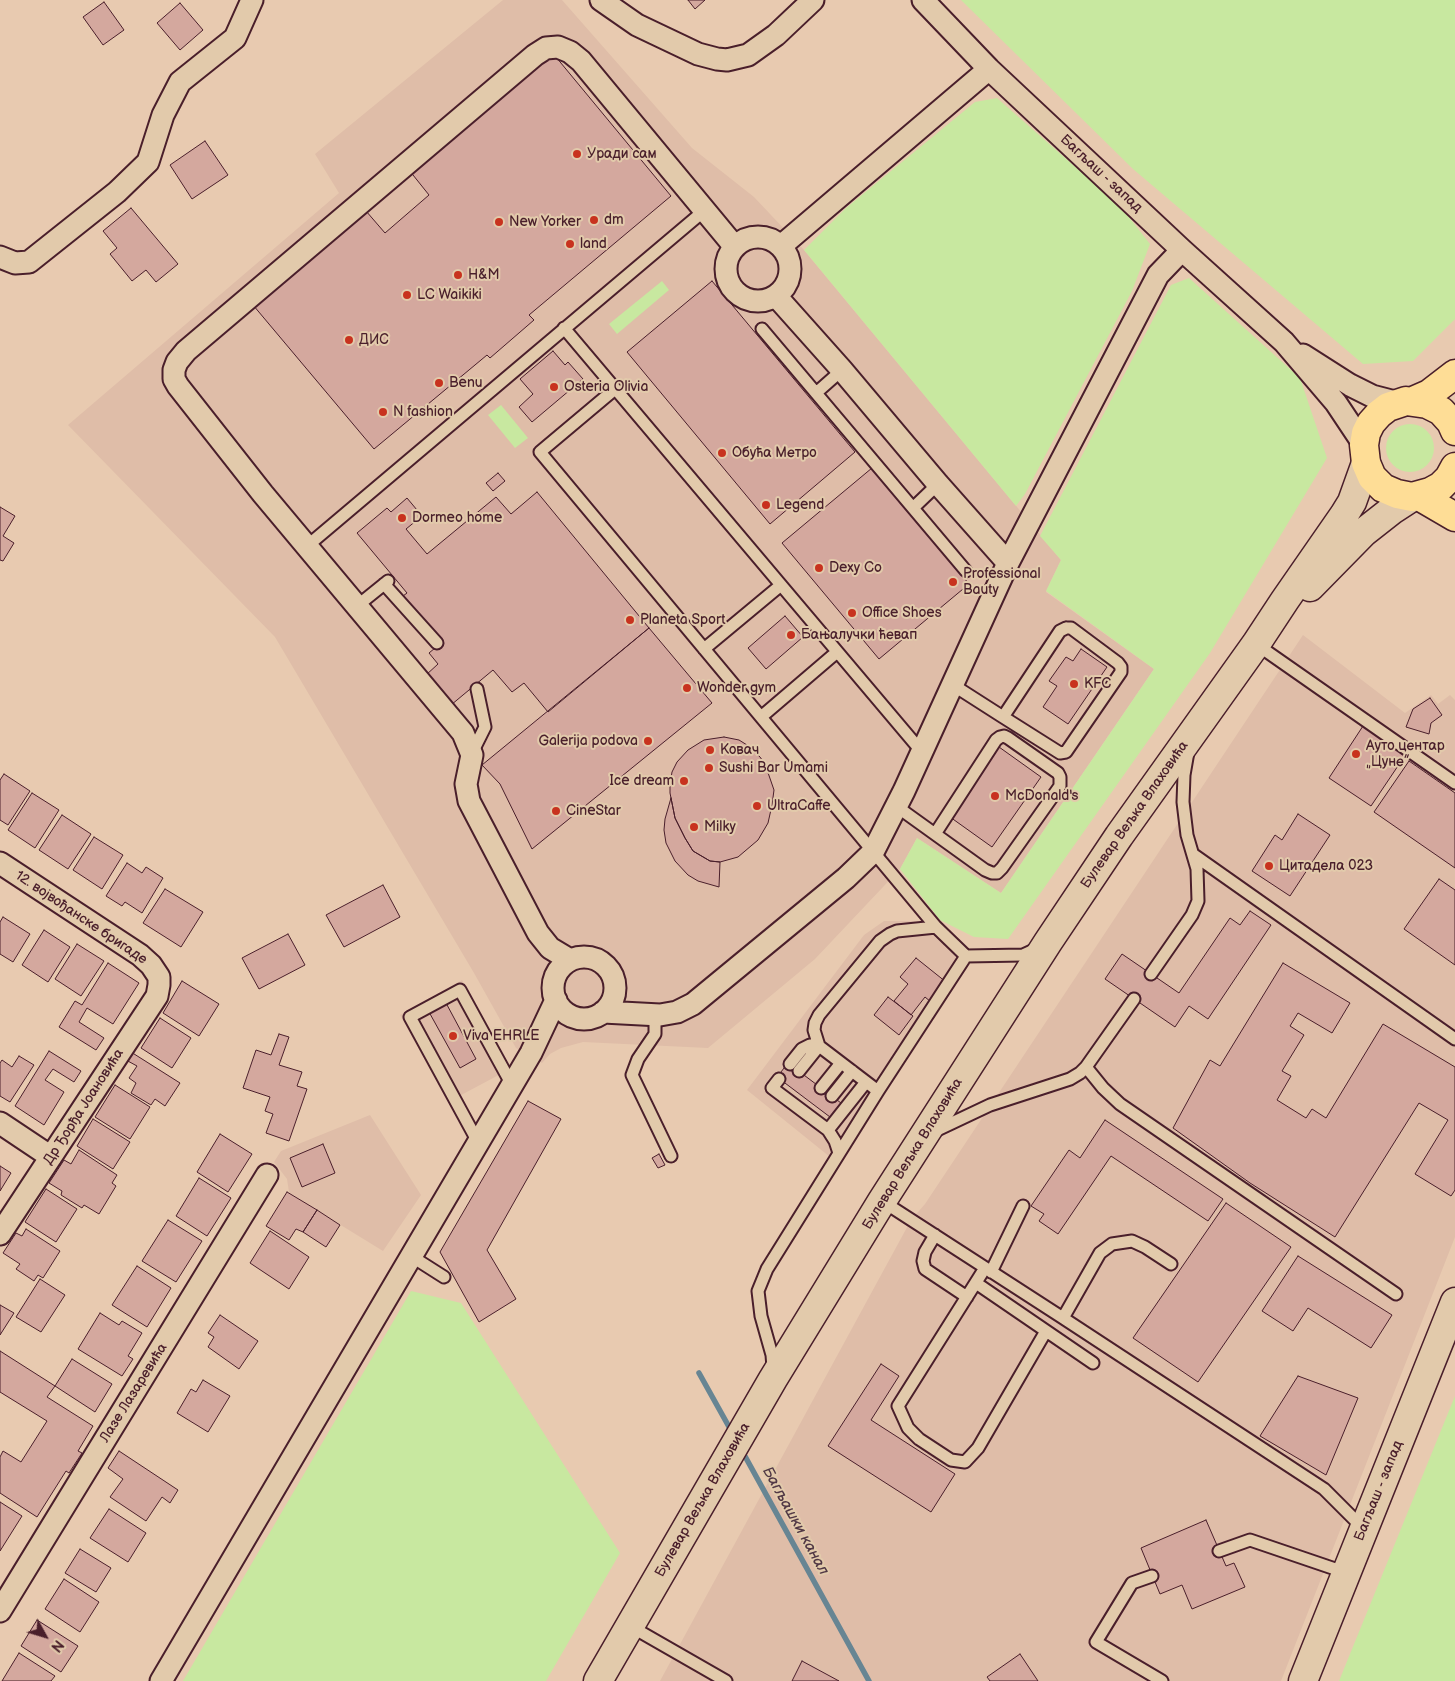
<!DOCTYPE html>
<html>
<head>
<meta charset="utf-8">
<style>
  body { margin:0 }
  #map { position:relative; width:1455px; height:1681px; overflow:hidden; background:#e8cab0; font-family:"Balsamiq Sans",sans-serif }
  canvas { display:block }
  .north { position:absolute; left:20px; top:1611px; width:50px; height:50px; -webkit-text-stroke:4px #e2caab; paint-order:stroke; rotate:129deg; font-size:14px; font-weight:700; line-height:20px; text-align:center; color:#4a1f2b }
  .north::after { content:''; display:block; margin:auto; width:18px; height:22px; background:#4a1f2b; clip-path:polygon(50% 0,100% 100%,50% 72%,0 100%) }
</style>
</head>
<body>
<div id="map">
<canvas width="1455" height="1681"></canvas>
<div class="north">N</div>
</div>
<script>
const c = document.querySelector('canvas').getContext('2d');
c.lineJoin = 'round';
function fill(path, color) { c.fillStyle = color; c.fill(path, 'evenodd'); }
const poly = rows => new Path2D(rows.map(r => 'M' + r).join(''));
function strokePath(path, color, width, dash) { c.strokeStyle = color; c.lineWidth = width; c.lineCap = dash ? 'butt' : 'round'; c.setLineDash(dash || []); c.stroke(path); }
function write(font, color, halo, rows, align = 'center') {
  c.font = font + ' "Balsamiq Sans",sans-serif'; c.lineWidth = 4; c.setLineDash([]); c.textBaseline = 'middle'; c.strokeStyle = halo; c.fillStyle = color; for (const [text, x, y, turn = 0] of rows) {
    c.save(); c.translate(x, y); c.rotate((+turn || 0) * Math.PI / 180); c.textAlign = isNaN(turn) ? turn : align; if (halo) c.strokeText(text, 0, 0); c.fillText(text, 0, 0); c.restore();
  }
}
fill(poly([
  [503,0,562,0,692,148,754,197,804,250,1061,560,1046,592,1154,669,1001,893,917,838,900,869,815,959,708,1048,583,1042,561,1048,550,1054,542,1063,516,1048,474,973,275,637,68,425,339,193,315,154],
  [1303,635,1405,713,1431,695,1438,704,1450,695,1455,700,1455,1237,1281,1681,660,1681,911,1220,925,1204],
  [884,921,915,921,965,962,835,1161,747,1090,864,935],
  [462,980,510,1069,448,1102,400,1015],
  [370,1115,421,1195,383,1251,287,1192,289,1192,287,1179,274,1162,281,1151]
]), '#dfbda8');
fill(poly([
  [961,0,1455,0,1455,319,1413,361,1363,364,1133,169],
  [997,98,1121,207,1150,244,1132,291,1025,494,1016,506,804,250,846,208,975,102],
  [1189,278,1300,378,1327,458,1210,653,1008,939,974,937,940,920,900,869,917,838,1001,893,1154,669,1046,591,1061,560,1040,536,1171,285],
  [662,281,669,290,617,334,609,324],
  [501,405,528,438,515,448,488,415],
  '1386 448a24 24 0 1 1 48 0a24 24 0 1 1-48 0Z',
  [411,1291,461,1303,620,1553,546,1681,183,1681],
  [1455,1396,1455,1681,1339,1681]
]), '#c8e8a0');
strokePath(poly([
  [699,1373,733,1434],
  [741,1449,869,1681]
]), '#678593', 5.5);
const building = poly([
  [688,0,705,0,695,9,688,0],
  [104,2,124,30,103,45,83,17,104,2],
  [180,3,203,30,180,50,157,23,180,3],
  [551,51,671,196,529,315,534,320,490,358,487,355,374,449,253,305,366,211,385,233,429,195,409,170,551,51],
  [205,141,228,175,192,199,170,165,205,141],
  [131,208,178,264,156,282,146,270,132,281,110,254,117,248,103,231,131,208],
  [712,281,855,452,770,524,627,352,712,281],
  [553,351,565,365,568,362,583,379,532,422,519,407,533,394,520,379,553,351],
  [872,468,969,584,879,659,782,543,872,468],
  [498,473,505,481,493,491,486,483,498,473],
  [537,492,649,628,548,712,524,683,512,692,493,670,451,705,426,675,438,664,429,653,441,643,403,596,407,593,357,533,387,508,391,512,407,498,422,516,406,529,427,554,496,497,511,514,537,492],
  [0,507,15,516,3,536,14,543,3,561,0,560,0,507],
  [785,616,803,637,766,669,748,648,785,616],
  [649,628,712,703,532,849,500,784,482,765,649,628],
  [1081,649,1107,667,1068,724,1043,707,1057,686,1049,681,1066,657,1073,661,1081,649],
  [1430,698,1442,715,1431,723,1429,734,1406,727,1413,709,1430,698],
  [1363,726,1406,754,1371,806,1329,778,1363,726],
  [724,737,739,740,747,745,760,757,765,764,774,790,772,805,768,823,758,840,738,857,720,862,710,861,693,851,685,838,675,818,670,793,670,784,672,772,677,762,688,750,704,740,724,737],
  [999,747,1041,777,992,847,950,817,999,747],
  [1409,761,1455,793,1455,868,1374,812,1409,761],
  [4,774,30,791,8,825,0,820,0,780,4,774],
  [32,793,59,810,35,848,8,830,32,793],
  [671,798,675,818,685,838,693,851,710,861,720,862,719,887,698,881,688,875,675,861,666,843,664,830,665,819,671,798],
  [1298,814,1330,835,1290,896,1252,871,1275,835,1282,840,1298,814],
  [62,815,91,834,68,869,39,850,62,815],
  [94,837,123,855,102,889,73,870,94,837],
  [127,863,142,873,146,867,163,878,142,913,125,902,122,906,106,896,127,863],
  [1439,879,1455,890,1455,965,1404,929,1439,879],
  [383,885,400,917,344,947,326,915,383,885],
  [165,889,203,912,181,947,143,923,165,889],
  [1250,911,1271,925,1208,1019,1189,1006,1175,1027,1105,979,1122,954,1179,993,1230,918,1240,925,1250,911],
  [3,917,30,934,13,962,0,954,0,922,3,917],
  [44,930,70,947,48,982,22,965,44,930],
  [288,934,305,965,259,989,242,958,288,934],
  [77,944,104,961,81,996,55,979,77,944],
  [916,958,946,982,931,1002,925,997,911,1015,894,1001,908,984,900,977,916,958],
  [108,963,139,983,113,1024,87,1008,79,1022,104,1038,96,1050,59,1027,75,1001,82,1005,108,963],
  [1283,963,1350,1003,1332,1033,1298,1013,1290,1026,1304,1035,1282,1071,1291,1076,1277,1100,1306,1118,1312,1109,1326,1118,1383,1024,1455,1067,1455,1190,1451,1196,1415,1174,1448,1120,1419,1103,1335,1237,1250,1183,1173,1128,1210,1060,1220,1066,1283,963],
  [182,981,219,1004,199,1036,163,1013,182,981],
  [888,997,913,1016,899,1035,874,1015,888,997],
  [446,1003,476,1059,460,1068,429,1012,446,1003],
  [160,1018,191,1038,172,1068,141,1048,160,1018],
  [279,1034,289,1037,279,1065,302,1072,297,1086,307,1089,289,1141,266,1133,273,1114,265,1111,270,1097,243,1088,256,1050,271,1055,279,1034],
  [49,1051,81,1071,74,1082,53,1069,45,1080,64,1092,44,1125,15,1106,49,1051],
  [131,1052,180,1083,165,1106,155,1099,151,1105,131,1093,136,1083,129,1078,137,1066,126,1060,131,1052],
  [19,1056,34,1065,10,1102,0,1096,0,1063,2,1060,12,1067,19,1056],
  [788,1063,841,1103,830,1117,777,1077,788,1063],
  [115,1085,150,1107,130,1139,95,1117,115,1085],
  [528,1101,561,1119,487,1250,516,1299,479,1322,440,1252,528,1101],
  [93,1119,130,1142,113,1169,77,1146,93,1119],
  [1105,1120,1223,1199,1208,1221,1111,1156,1058,1234,1039,1221,1044,1214,1031,1206,1069,1150,1080,1158,1105,1120],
  [220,1134,252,1154,228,1192,197,1172,220,1134],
  [323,1144,335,1173,302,1187,290,1158,323,1144],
  [79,1150,117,1175,112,1183,116,1186,99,1214,84,1205,82,1208,61,1195,62,1191,49,1183,64,1160,71,1164,79,1150],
  [659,1154,665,1165,658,1168,652,1158,659,1154],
  [0,1166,11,1173,0,1191,0,1166],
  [199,1178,231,1198,207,1236,176,1216,199,1178],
  [46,1189,77,1209,56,1242,25,1222,46,1189],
  [287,1192,317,1210,303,1232,296,1229,289,1240,266,1226,287,1192],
  [1226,1203,1291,1247,1198,1382,1133,1338,1226,1203],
  [317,1210,340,1225,326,1247,303,1232,317,1210],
  [168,1220,202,1241,176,1282,142,1261,168,1220],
  [26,1229,60,1251,43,1278,38,1275,34,1281,16,1269,20,1264,3,1253,16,1233,22,1236,26,1229],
  [270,1231,309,1257,289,1289,250,1263,270,1231],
  [1298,1256,1392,1315,1371,1348,1308,1308,1293,1331,1262,1311,1298,1256],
  [137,1266,171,1288,147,1327,112,1305,137,1266],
  [40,1279,65,1295,41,1332,16,1317,40,1279],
  [0,1305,14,1313,0,1335,0,1305],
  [100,1313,119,1325,122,1321,142,1333,128,1356,133,1359,122,1376,78,1349,100,1313],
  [220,1315,258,1341,239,1369,208,1347,214,1337,208,1333,220,1315],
  [0,1351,55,1386,47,1397,93,1426,78,1451,82,1453,69,1473,66,1471,37,1517,0,1493,0,1457,3,1451,21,1462,47,1421,0,1392,0,1351],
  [72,1359,112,1384,95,1412,55,1386,72,1359],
  [881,1364,899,1376,871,1420,955,1474,931,1512,828,1446,881,1364],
  [1298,1376,1358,1398,1326,1475,1260,1436,1298,1376],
  [203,1380,230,1396,208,1432,177,1413,191,1389,196,1392,203,1380],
  [119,1451,178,1490,170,1503,162,1497,146,1521,110,1497,123,1479,108,1468,119,1451],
  [0,1502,22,1516,0,1551,0,1502],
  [109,1509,146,1533,128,1562,90,1538,109,1509],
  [1206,1520,1226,1566,1234,1563,1245,1587,1192,1609,1182,1585,1160,1594,1141,1548,1206,1520],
  [80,1549,111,1568,96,1592,65,1573,80,1549],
  [64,1579,99,1602,80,1632,45,1609,64,1579],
  [37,1620,78,1646,61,1672,21,1646,37,1620],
  [19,1653,55,1676,51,1681,2,1681,19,1653],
  [1020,1654,1038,1681,990,1681,987,1677,1020,1654],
  [802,1661,839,1681,792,1681,802,1661]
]);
fill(building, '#d4a89e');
strokePath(building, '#4a1f2b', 1);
const lane = poly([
  [564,328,922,752],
  [762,329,966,571],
  [615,389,540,452,936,927,966,956,1023,955,1036,949],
  [816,393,842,370],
  [913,508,938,484],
  [306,547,705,210],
  [384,584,437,643],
  [357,606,388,581],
  [1066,628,1071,628,1118,663,1121,667,1121,672,1066,752,1060,753,1003,717,1060,631,1066,628],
  [1256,644,1455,783],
  [704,649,781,585],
  [953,685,1003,717],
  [761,717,837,652],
  [472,753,485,727,477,689],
  [896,806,985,870,992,873,997,873,1002,868,1060,786,1060,777,1058,773,1008,738,1004,736,1000,737,996,740,935,834],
  [1194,855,1455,1039],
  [1151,974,1192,915,1198,901,1197,869,1187,835,1183,802,1184,775,1188,752],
  [655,1015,655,1034,638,1059,632,1075,671,1156],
  [819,1046,814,1030,815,1023,819,1015,880,941,890,934,897,931,936,927],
  [790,1064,802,1049,810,1045,819,1046,878,1091],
  [1086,1067,1103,1088,1120,1104,1396,1294],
  [799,1071,819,1046],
  [779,1079,772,1088,828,1130,835,1141,839,1153],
  [821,1088,841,1063],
  [832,1096,852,1071],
  [828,1130,866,1082],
  [935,1131,990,1105,1070,1079,1080,1073,1086,1067,1134,999],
  [478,1142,410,1017,460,990,512,1085],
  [882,1201,1063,1318,1100,1253,1112,1244,1132,1241,1145,1247,1171,1264],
  [935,1235,925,1252,923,1261,925,1269,967,1297],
  [411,1256,444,1277],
  [985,1268,898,1406,908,1428,919,1439,951,1460,965,1462,978,1448,1046,1331],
  [991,1272,1023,1206],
  [976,1283,1093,1363],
  [1063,1318,1324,1489,1364,1529],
  [773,1368,772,1355,761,1316,758,1291,767,1269,878,1091,966,956],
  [1219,1551,1250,1540,1347,1573],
  [1152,1576,1132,1583,1096,1642,1162,1681],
  [630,1626,726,1681]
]);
const street = poly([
  [601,0,637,25,698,54,717,59,727,60,748,55,776,35,813,0],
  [923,0,989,69,1182,250,1284,342,1336,403,1364,445],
  '726 269a32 32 0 1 1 64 0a32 32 0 1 1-64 0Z',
  [781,246,989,69],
  [0,257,15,263,29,262,117,192,148,162,163,115,180,82,235,38,252,0],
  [776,296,842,370,938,484,1008,563],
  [1303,355,1350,385,1372,396,1399,403],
  [0,863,140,955,151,965,159,977,159,985,157,996,0,1234],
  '553 988a31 31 0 1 1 62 0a31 31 0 1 1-62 0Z',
  [570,960,550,948,538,933,469,801,466,784,472,755,463,733,263,494,178,386,174,379,174,370,177,362,186,351,535,55,546,48,558,47,570,52,581,61,735,247],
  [603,1012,660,1015,677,1012,693,1004,846,878,873,852,904,791,1008,563,1158,275,1182,250],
  [0,1123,51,1157],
  [0,1611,267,1175],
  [161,1681,531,1053,556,1000]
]);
const secondary = poly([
  [1310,587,1364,532,1392,510,1412,497],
  [598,1681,773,1379,882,1201,1048,942,1119,836,1256,644,1285,600,1344,515,1352,502,1366,463],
  [1303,1681,1455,1302]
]);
const primary = poly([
  [1413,401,1429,394,1455,374],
  [1455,431,1451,422,1441,411,1427,404,1406,401,1388,407,1379,414,1371,423,1366,433,1364,445,1366,463,1372,477,1383,488,1397,494,1412,497,1430,492,1441,486,1449,478,1455,467],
  [1419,496,1455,517]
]);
strokePath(lane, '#4a1f2b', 15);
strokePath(street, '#4a1f2b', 25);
strokePath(secondary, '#4a1f2b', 31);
strokePath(primary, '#4a1f2b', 31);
strokePath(lane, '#e2caab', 11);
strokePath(street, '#e2caab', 21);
strokePath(secondary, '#e2caab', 28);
strokePath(primary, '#fedd96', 28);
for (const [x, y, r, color] of [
  [577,154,5,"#c8321e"],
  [594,220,5,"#c8321e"],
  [499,222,5,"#c8321e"],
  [570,244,5,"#c8321e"],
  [458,275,5,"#c8321e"],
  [407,295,5,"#c8321e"],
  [349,340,5,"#c8321e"],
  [439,383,5,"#c8321e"],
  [554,387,5,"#c8321e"],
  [383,412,5,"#c8321e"],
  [722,453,5,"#c8321e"],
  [766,505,5,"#c8321e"],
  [402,518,5,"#c8321e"],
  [819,568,5,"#c8321e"],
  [953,582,5,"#c8321e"],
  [852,613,5,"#c8321e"],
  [630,620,5,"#c8321e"],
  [791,635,5,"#c8321e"],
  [1074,684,5,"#c8321e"],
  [687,688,5,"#c8321e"],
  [648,741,5,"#c8321e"],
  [710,750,5,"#c8321e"],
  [1356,754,5,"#c8321e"],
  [709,768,5,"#c8321e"],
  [684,781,5,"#c8321e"],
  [995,796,5,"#c8321e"],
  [757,806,5,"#c8321e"],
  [556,811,5,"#c8321e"],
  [694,827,5,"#c8321e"],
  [1269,866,5,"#c8321e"],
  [453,1036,5,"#c8321e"]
]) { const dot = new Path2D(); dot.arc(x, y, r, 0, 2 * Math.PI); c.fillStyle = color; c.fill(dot); strokePath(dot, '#e2caab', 2); }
write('14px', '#4a1f2b', '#e2caab', [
  ["Уради сам",587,154],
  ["dm",604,220],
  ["New Yorker",509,222],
  ["land",580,244],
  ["H&M",468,275],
  ["LC Waikiki",417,295],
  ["ДИС",359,340],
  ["Benu",449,383],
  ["Osteria Olivia",564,387],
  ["N fashion",393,412],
  ["Обућа Метро",732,453],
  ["Legend",776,505],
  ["Dormeo home",412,518],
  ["Dexy Co",829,568],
  ["Professional",963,574],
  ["Bauty",963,590],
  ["Office Shoes",862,613],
  ["Planeta Sport",640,620],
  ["Бањалучки ћевап",801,635],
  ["KFC",1084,684],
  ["Wonder gym",697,688],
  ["Galerija podova",638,741,"right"],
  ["Ауто центар",1366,746],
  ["„Цуне”",1366,762],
  ["Ковач",720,750],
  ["Sushi Bar Umami",719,768],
  ["Ice dream",674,781,"right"],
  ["McDonald's",1005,796],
  ["UltraCaffe",767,806],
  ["CineStar",566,811],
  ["Milky",704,827],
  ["Цитадела 023",1279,866],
  ["Viva EHRLE",463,1036]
], 'left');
write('14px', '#4a1f2b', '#e2caab', [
  ["Багљаш - запад",1101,174,43],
  ["Булевар Вељка Влаховића",1135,815,-55],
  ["12. војвођанске бригаде",81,918,34],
  ["Др Ђорђа Јоановића",84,1107,-57],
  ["Булевар Вељка Влаховића",913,1154,-58],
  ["Лазе Лазаревића",134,1393,-58],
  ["Багљаш - запад",1379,1491,-68],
  ["Булевар Вељка Влаховића",703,1500,-60]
]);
write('italic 15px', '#513845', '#e2caab', [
  ["Багљашки канал",795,1521,61]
]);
</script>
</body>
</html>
